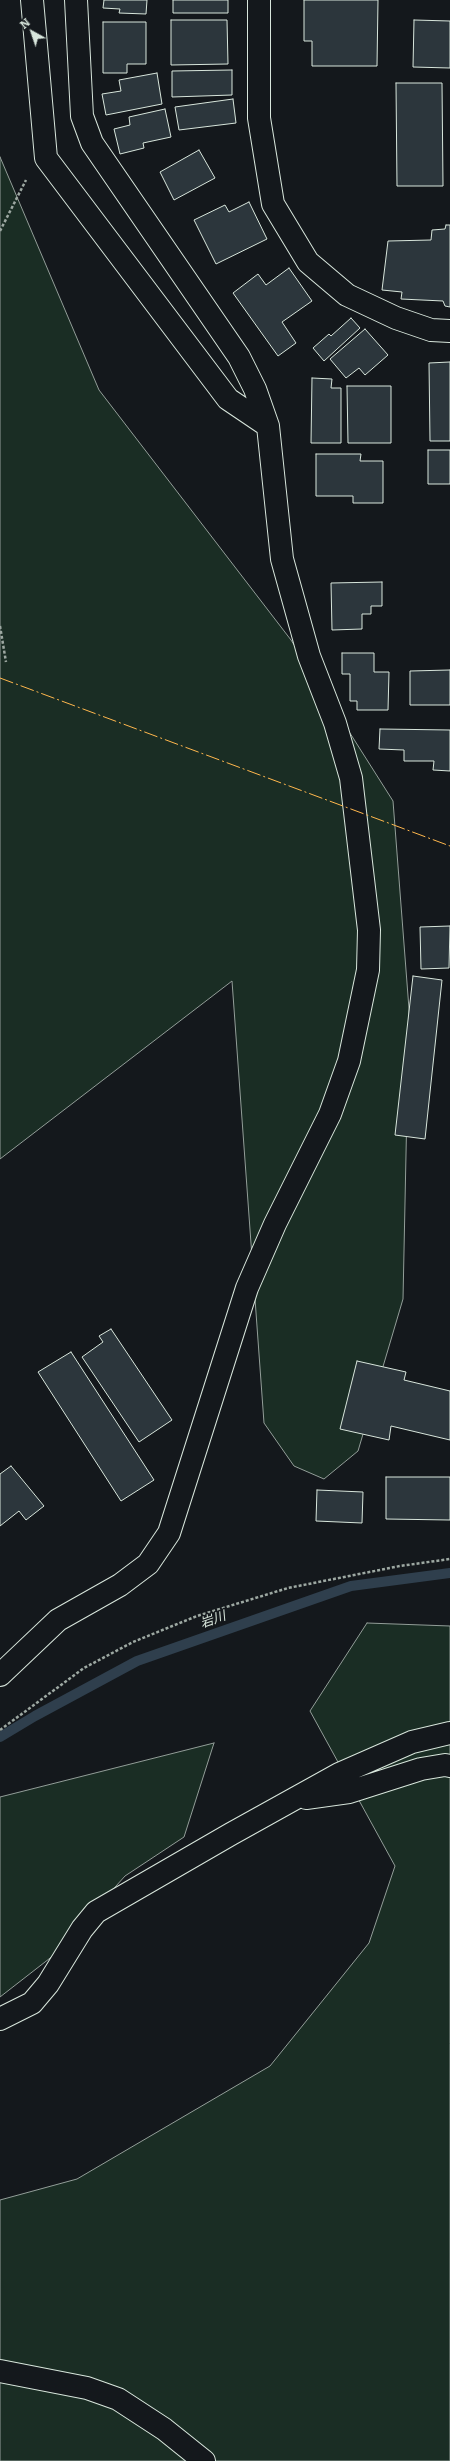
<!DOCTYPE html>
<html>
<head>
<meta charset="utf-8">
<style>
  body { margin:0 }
  #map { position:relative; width:450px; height:2461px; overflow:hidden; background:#14181c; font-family:Literata,serif }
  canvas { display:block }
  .north { position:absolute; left:12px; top:12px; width:40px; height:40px; -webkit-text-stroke:3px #14181c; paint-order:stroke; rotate:320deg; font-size:11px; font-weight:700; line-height:16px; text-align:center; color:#d8e6dc }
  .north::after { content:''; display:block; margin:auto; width:14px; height:18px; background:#d8e6dc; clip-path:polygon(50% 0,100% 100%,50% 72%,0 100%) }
</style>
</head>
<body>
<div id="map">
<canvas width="450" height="2461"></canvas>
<div class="north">N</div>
</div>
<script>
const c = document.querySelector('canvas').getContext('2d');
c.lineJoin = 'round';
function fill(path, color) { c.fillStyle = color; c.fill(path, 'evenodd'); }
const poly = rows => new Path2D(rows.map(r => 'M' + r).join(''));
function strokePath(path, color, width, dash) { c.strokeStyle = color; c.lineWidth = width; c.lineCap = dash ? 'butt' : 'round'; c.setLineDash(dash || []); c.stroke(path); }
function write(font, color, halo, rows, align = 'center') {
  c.font = font + ' Literata,"Noto Sans JP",serif'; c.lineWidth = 3; c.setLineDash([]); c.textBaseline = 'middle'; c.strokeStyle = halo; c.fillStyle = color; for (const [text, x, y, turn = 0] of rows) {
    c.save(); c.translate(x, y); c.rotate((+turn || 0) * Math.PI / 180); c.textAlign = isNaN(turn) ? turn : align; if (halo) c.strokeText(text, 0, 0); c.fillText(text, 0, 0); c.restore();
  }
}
const green = poly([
  [0,157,99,390,291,640,393,801,409,1009,403,1299,358,1451,324,1479,294,1466,264,1423,232,981,0,1159,0,157],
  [367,1623,450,1626,450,2461,0,2461,0,2200,77,2179,270,2066,369,1943,395,1866,310,1711,367,1623],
  [214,1743,184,1837,125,1876,54,1955,0,1997,0,1797,214,1743]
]);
fill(green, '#1a2d24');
strokePath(green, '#939e99', 1);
strokePath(poly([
  [0,1737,35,1716,137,1661,351,1586,450,1573]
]), '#2f3f4d', 10);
const building = poly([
  [104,0,147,0,146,14,119,13,120,9,103,8,104,0],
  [173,0,228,0,228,13,173,13,173,0],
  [304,0,378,0,377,66,312,66,312,41,304,41,304,0],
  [171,20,227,20,228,64,171,65,171,20],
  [414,20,450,21,450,68,413,67,414,20],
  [103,22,146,22,146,64,127,64,127,73,103,73,103,22],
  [232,70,232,95,172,97,172,71,232,70],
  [157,73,162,104,106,115,102,94,121,91,119,80,157,73],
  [396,83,442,83,443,186,397,186,396,83],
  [233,99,236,123,179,130,175,107,233,99],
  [165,109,171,137,143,143,144,148,120,154,114,129,130,125,129,117,165,109],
  [199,150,215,178,174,200,160,172,199,150],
  [249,202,267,239,216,264,194,220,225,205,229,212,249,202],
  [446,225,450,225,450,307,445,306,443,301,401,299,402,292,382,290,388,241,431,240,432,230,445,229,446,225],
  [289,268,312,301,282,322,296,343,278,356,233,293,258,274,266,285,289,268],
  [351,318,360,328,324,361,313,348,329,334,331,336,351,318],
  [365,329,388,355,365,375,359,368,346,378,330,359,365,329],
  [450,362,450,441,430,441,429,363,450,362],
  [312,378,332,379,331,388,341,388,341,443,311,443,312,378],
  [347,386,391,386,391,443,348,443,347,386],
  [428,450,450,450,450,484,428,484,428,450],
  [316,454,361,454,360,461,383,461,383,503,353,503,353,496,316,496,316,454],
  [382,582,382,606,371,606,371,614,362,614,362,629,332,630,331,583,382,582],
  [342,653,374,653,374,672,389,672,388,710,357,710,357,701,350,701,350,674,342,674,342,653],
  [450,670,450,705,410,705,410,671,450,670],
  [380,729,450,730,450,771,433,770,434,761,404,761,404,750,379,749,380,729],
  [450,926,449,968,421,969,420,927,450,926],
  [413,976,442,980,425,1139,395,1135,413,976],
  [111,1329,172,1420,139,1442,82,1357,103,1342,99,1336,111,1329],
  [71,1352,154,1480,121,1501,38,1372,71,1352],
  [357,1361,406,1372,404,1380,450,1391,450,1440,391,1426,389,1440,340,1429,357,1361],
  [11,1466,44,1506,26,1520,19,1511,0,1526,0,1474,11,1466],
  [386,1477,450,1477,450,1520,386,1519,386,1477],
  [317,1490,363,1492,362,1523,316,1521,317,1490]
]);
fill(building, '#2c363c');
strokePath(building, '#d8e6dc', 1);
const minor = poly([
  [76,0,82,116,92,143,239,357,255,389,268,426],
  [259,0,259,118,273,204,308,262,347,295,396,318,431,330,450,331],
  [0,1675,58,1620,120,1585,148,1564,169,1533,247,1288,275,1224,330,1114,349,1061,368,970,369,930,351,778,335,723,309,656,282,559,268,426,228,399,46,158,32,0],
  [306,1798,349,1792,421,1769,445,1765,450,1766],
  [0,2019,32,2003,48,1984,82,1929,96,1912,231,1834,339,1774,412,1742,450,1733],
  [0,2371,87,2388,118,2399,164,2429,204,2461]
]);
strokePath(minor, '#d8e6dc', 24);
strokePath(poly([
  [0,231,26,180],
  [0,626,6,662],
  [0,1730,84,1668,133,1642,197,1616,288,1588,400,1566,450,1559]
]), '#9da8a2', 2.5, [3, 2]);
strokePath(minor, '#14181c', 22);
strokePath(poly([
  [0,678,450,846]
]), '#ffb74d', 1, [14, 3, 2, 3]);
write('italic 13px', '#d8e6dc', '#14181c', [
  ["岩川",213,1620,-19]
]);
</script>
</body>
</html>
